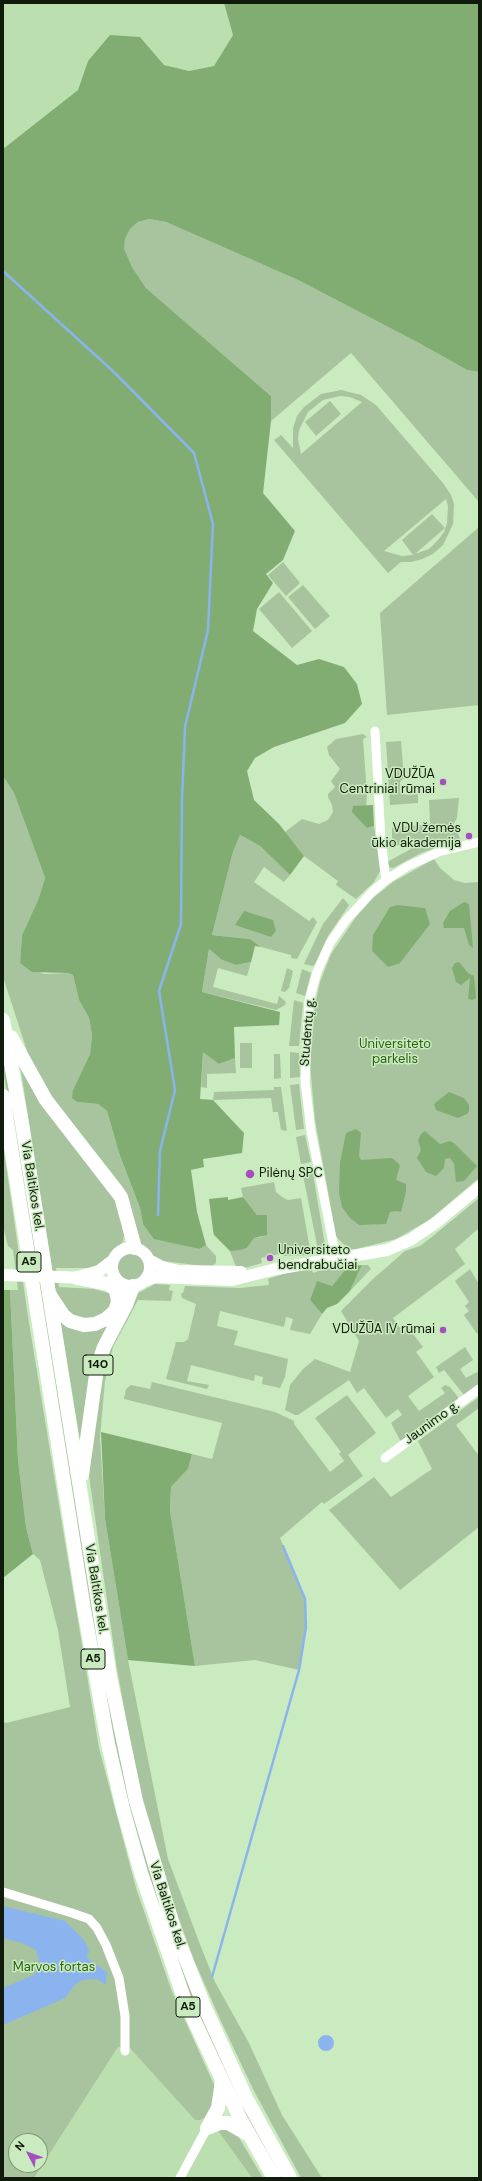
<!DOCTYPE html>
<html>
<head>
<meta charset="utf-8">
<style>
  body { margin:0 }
  #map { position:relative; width:482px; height:2181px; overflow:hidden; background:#caeabf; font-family:"DM Sans",sans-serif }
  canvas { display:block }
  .frame { position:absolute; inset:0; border:4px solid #101b0b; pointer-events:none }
  .north { position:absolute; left:8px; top:2133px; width:40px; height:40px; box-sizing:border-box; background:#caeabf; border:1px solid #809777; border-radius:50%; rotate:311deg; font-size:11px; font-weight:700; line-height:16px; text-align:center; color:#101b0b }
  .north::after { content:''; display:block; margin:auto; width:14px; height:18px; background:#a44fbe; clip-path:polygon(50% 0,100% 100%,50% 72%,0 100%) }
</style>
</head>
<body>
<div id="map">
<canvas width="482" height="2181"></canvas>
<div class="frame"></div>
<div class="north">N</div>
</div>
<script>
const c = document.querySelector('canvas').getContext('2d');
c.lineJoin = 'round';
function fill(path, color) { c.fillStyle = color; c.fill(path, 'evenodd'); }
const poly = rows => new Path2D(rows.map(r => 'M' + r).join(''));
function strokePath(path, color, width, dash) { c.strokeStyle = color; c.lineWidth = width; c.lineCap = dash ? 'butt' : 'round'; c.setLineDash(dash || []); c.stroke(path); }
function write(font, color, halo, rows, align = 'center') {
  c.font = font + ' "DM Sans",sans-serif'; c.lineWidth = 3; c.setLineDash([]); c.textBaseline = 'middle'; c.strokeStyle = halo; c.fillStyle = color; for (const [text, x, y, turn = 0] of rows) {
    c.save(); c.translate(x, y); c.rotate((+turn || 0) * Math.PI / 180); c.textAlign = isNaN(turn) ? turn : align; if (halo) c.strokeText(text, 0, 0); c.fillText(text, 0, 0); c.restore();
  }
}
fill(poly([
  [3,3,224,3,233,35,214,66,189,71,164,65,140,37,88,61,78,90,3,149],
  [128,2046,195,2120,208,2116,252,2178,34,2178,118,2047]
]), '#bcdfaf');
fill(poly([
  [149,219,166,222,298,280,417,342,467,370,479,372,479,502,351,353,271,421,271,396,146,288,132,267,123,249,125,239,130,229,138,222],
  [341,390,361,395,376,405,443,483,451,495,454,504,453,524,443,545,433,554,422,559,411,562,401,562,388,573,274,440,281,435,293,448,293,428,297,416,304,407,321,394],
  [340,396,350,397,362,402,301,454,298,439,299,430,308,412,323,400],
  [446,499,448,506,447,523,444,532,438,540,429,549,415,554,445,528,432,514,402,540,413,555,402,556,384,551],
  [330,401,341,414,316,436,305,422],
  [479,527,479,705,387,715,380,613],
  [283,562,300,583,286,596,268,575],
  [303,585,330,616,315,629,288,597],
  [279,592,312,631,292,648,259,609],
  [363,734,367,737,363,739,367,795,366,806,353,806,367,828,374,826,380,871,374,882,356,899,336,885,338,881,304,856,285,832,302,819,319,824,328,820,333,812,332,805,328,797,328,794,335,787,331,781,340,769,329,755,327,747,336,739],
  [401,741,404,778,400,782,400,792,407,795,418,794,418,803,390,805,386,742],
  [3,776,14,793,45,878,38,900,22,935,20,963,44,974,68,973,73,975,79,1000,89,1018,92,1035,90,1054,73,1090,77,1102,98,1104,107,1111,119,1153,140,1208,143,1224,200,1249,206,1245,216,1256,216,1263,211,1267,163,1261,155,1258,136,1240,130,1203,123,1187,51,1096,30,1060,3,977],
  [459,798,457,818,450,830,458,833,460,839,421,853,393,868,389,867,387,862,411,849,410,846,392,845,392,828,430,824,429,800],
  [240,835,260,846,290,875,284,882,264,867,254,882,309,921,313,917,317,922,297,959,291,958,291,955,261,947,250,939,212,935,233,852],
  [434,859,440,868,454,880,464,883,479,882,479,1178,429,1220,396,1239,352,1250,342,1243,336,1236,315,1120,310,1064,315,1005,320,982,331,954,356,917,373,898,393,882],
  [343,898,349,905,328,936,315,964,313,966,304,964,323,924],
  [209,949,222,960,236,965,251,962,247,976,218,968,213,987,277,1004,279,996,286,1002,285,1005,276,1010,202,992],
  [287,968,293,971,289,988,285,992,281,991],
  [302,969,311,973,305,996,296,993],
  [294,1000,303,1003,299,1046,289,1046],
  [240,1043,252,1043,252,1068,240,1068],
  [3,1050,138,1830,166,1923,284,2178,280,2178,240,2104,194,2004,163,1926,135,1833,103,1689,3,1070],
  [203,1051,219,1064,235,1058,236,1073,207,1074,207,1088,201,1087],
  [290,1052,299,1053,300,1077,290,1078],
  [274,1054,280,1054,281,1078,274,1079],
  [20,1065,117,1199,124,1235,123,1242,101,1266,92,1268,56,1268,59,1287,94,1289,109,1293,114,1304,96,1320,75,1318,60,1302,55,1287],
  [299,1084,304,1129,296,1130,290,1085],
  [274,1087,281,1087,287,1131,281,1130,278,1112,273,1112,271,1098,213,1100,214,1092,274,1090],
  [305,1135,311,1162,301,1164,296,1137],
  [3,1144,29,1323,99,1748,136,1888,171,1989,215,2087,215,2100,208,2116,200,2120,195,2120,128,2046,118,2047,34,2178,3,2178,3,1722,6,1723,70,1707,58,1630,40,1560,33,1554,26,1527,18,1460,10,1290,18,1290,13,1250,8,1246,3,1226],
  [16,2141,40,2141,40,2165,16,2165],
  [312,1168,325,1245,323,1251,319,1255,302,1170],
  [274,1182,276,1192,282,1197,288,1200,301,1198,311,1255,284,1256,284,1253,261,1258,262,1263,241,1269,236,1267,230,1251,247,1248,254,1238,262,1237,257,1215,243,1197,241,1188],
  [479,1198,479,1228,455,1249,465,1264,393,1318,403,1332,408,1327,423,1347,416,1352,434,1377,408,1396,419,1411,445,1393,441,1388,445,1385,450,1387,458,1397,457,1402,401,1442,391,1423,402,1415,398,1409,386,1418,364,1388,357,1393,349,1380,298,1415,295,1415,285,1410,290,1385,303,1369,315,1359,350,1372,359,1341,341,1311,373,1279,405,1251,420,1246,433,1236],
  '117 1267a14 14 0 1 1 28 0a14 14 0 1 1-28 0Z',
  [362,1265,368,1265,371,1269,350,1291],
  [348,1266,332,1286,317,1282,310,1300,322,1314,310,1334,290,1330,293,1319,286,1317,284,1327,220,1311,217,1326,238,1331,234,1345,288,1359,285,1377,280,1388,262,1384,263,1377,255,1375,254,1381,191,1365,187,1381,209,1385,207,1389,166,1379,176,1342,184,1342,188,1339,196,1304,182,1298,181,1293,183,1293,185,1286,240,1288,269,1285,268,1279,286,1273,311,1268,313,1273,321,1270,322,1267],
  [470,1269,479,1284,479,1332,477,1334,464,1315,469,1311,465,1306,469,1302,455,1281],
  [155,1284,170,1285,169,1290,173,1291,171,1301,138,1300,113,1347,105,1381,100,1437,105,1519,128,1660,168,1859,201,1947,215,1982,249,2043,282,2115,322,2178,301,2178,253,2089,220,2019,194,1960,166,1884,138,1784,117,1669,88,1469,107,1352,134,1299,138,1293],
  [60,1318,115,1319,80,1441],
  [465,1347,473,1360,460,1369,466,1378,479,1371,479,1387,464,1395,444,1370,439,1373,436,1367],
  [152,1382,275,1412,294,1421,294,1424,330,1472,344,1461,339,1454,341,1452,315,1418,347,1395,376,1433,348,1455,363,1476,324,1504,322,1502,280,1538,305,1599,306,1627,299,1670,255,1660,195,1666,170,1511,171,1487,188,1469,192,1454,212,1459,222,1423,124,1399,126,1389,131,1385,150,1389],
  [479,1397,479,1408,456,1425,479,1456,479,1527,400,1590,329,1510,374,1477,391,1497,432,1469,418,1441],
  [216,2128,235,2131,263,2178,252,2178]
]), '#a8c49e');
fill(poly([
  [224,3,479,3,479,372,467,370,417,342,298,280,166,222,149,219,138,222,130,229,125,239,124,249,132,267,146,288,271,396,271,421,263,493,295,531,283,560,266,574,273,583,257,609,253,631,297,665,319,659,344,667,357,684,362,704,345,723,274,747,255,758,247,771,254,800,279,824,304,856,290,875,260,846,240,835,233,852,212,935,250,939,261,947,255,946,251,962,236,965,222,960,209,949,202,992,280,1012,279,1025,234,1027,235,1058,219,1064,203,1052,200,1099,213,1100,244,1133,242,1153,203,1159,204,1167,191,1170,197,1212,206,1245,200,1249,154,1239,143,1224,140,1208,119,1153,107,1111,98,1104,77,1102,72,1098,73,1090,90,1054,92,1035,89,1018,79,1000,73,975,68,973,32,972,20,963,22,935,38,900,45,878,14,793,3,776,3,149,78,90,88,61,110,35,140,37,164,65,189,71,214,66,233,35],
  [373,805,374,826,367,828,352,812,353,806],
  [464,902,469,904,473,948,469,945,464,928,444,928,443,923,450,911],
  [397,905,425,908,430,924,400,963,388,967,372,951,373,935,390,907],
  [244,911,273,920,276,931,271,937,235,925],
  [459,962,468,973,474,976,476,998,472,1000,468,999,470,978,461,985,456,982,452,968,455,963],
  [449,1092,464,1098,469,1105,469,1111,467,1114,458,1118,436,1110,434,1104],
  [356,1129,361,1133,359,1156,361,1160,392,1158,400,1165,396,1180,406,1184,406,1192,401,1212,397,1211,390,1212,386,1224,359,1225,350,1218,342,1207,339,1193,340,1162,346,1133],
  [425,1131,440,1144,450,1141,455,1144,477,1166,464,1181,456,1182,454,1164,450,1158,445,1159,444,1168,436,1176,426,1172,417,1158,421,1150,418,1140,421,1134],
  [228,1197,228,1200,243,1197,257,1215,267,1215,267,1235,254,1238,247,1248,240,1250,230,1251,214,1235,213,1230,209,1199],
  [362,1265,350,1291,337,1304,327,1308,322,1314,310,1300,317,1281,332,1286,348,1266],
  [3,1290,10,1290,18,1460,26,1527,33,1554,3,1578],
  [101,1432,192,1454,188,1469,171,1487,170,1511,195,1666,128,1660,105,1519]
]), '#82ad72');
fill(poly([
  [3,1906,65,1921,84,1940,89,1950,87,1958,107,1972,106,1985,97,1979,82,1980,75,1985,65,1998,3,2025,3,1988,34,1975,39,1962,36,1950,22,1943,3,1938],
  '318 2043a8 8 0 1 1 16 0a8 8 0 1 1-16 0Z'
]), '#8bb4ee');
strokePath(poly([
  [3,271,115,373,194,453,213,524,208,630,185,727,182,799,181,924,159,991,175,1090,160,1151,158,1215],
  [212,1977,299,1670,306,1627,305,1599,283,1546]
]), '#8bb4ee', 2.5);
strokePath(poly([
  [375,731,381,840,386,880],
  [336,1259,311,1131,305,1081,309,1001,317,972,330,943,346,920,372,892,386,880,408,866,441,851,479,842],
  [385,1458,479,1389],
  [3,1892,72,1913,89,1919,97,1928,106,1945,119,1978,125,2016,125,2051],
  [180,2178,207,2128]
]), '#fff', 9);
strokePath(poly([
  '112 1267a19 19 0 1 1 38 0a19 19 0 1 1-38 0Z',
  [149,1260,162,1267,179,1271,241,1272],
  [3,1275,86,1278],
  [78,1277,99,1271,112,1261],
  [144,1281,155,1277,232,1280,276,1269,387,1250,410,1240,437,1222,479,1187]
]), '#fff', 12);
strokePath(poly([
  [3,1020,21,1118,110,1677,136,1801,175,1932,205,2008,247,2100,290,2178],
  [11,1037,46,1100,121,1197,135,1248],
  [3,1096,83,1603,108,1744,123,1809,141,1873,185,2001,240,2118,274,2178],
  [51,1297,63,1315,70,1321,84,1325,95,1324,106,1319,115,1311,118,1302,116,1290,108,1284,77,1278],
  [82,1475,97,1368,104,1347,126,1305,133,1286],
  [207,2128,218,2108,222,2081],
  [207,2128,220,2123,228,2123,249,2135]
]), '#fff', 14);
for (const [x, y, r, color] of [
  [443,782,4,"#a44fbe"],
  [469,836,4,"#a44fbe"],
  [250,1174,5,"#a44fbe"],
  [270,1258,4,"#a44fbe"],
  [443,1330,4,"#a44fbe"]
]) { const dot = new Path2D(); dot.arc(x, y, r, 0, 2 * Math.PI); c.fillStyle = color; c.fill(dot); strokePath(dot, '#caeabf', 1.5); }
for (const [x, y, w] of [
  [29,1262,24],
  [98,1365,30],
  [93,1659,24],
  [188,2007,24]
]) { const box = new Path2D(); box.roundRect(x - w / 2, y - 10, w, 20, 3); c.fillStyle = '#caeabf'; c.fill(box); strokePath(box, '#101b0b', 1); }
write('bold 12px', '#101b0b', null, [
  ["A5",29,1262],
  ["140",98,1365],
  ["A5",93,1659],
  ["A5",188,2007]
]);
write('13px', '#101b0b', '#caeabf', [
  ["VDUŽŪA",435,775],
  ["Centriniai rūmai",435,790],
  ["VDU žemės",461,829],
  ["ūkio akademija",461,844],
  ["Pilėnų SPC",259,1174,"left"],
  ["Universiteto",278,1251,"left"],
  ["bendrabučiai",278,1266,"left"],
  ["VDUŽŪA IV rūmai",435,1330]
], 'right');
write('13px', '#101b0b', '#caeabf', [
  ["Studentų g.",308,1032,-85],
  ["Via Baltikos kel.",32,1186,81],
  ["Jaunimo g.",432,1423,-36],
  ["Via Baltikos kel.",96,1589,81],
  ["Via Baltikos kel.",167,1905,72]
]);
write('13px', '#2b620f', '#caeabf', [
  ["Universiteto",395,1045],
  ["parkelis",395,1060],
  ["Marvos fortas",54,1968]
]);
</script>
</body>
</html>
